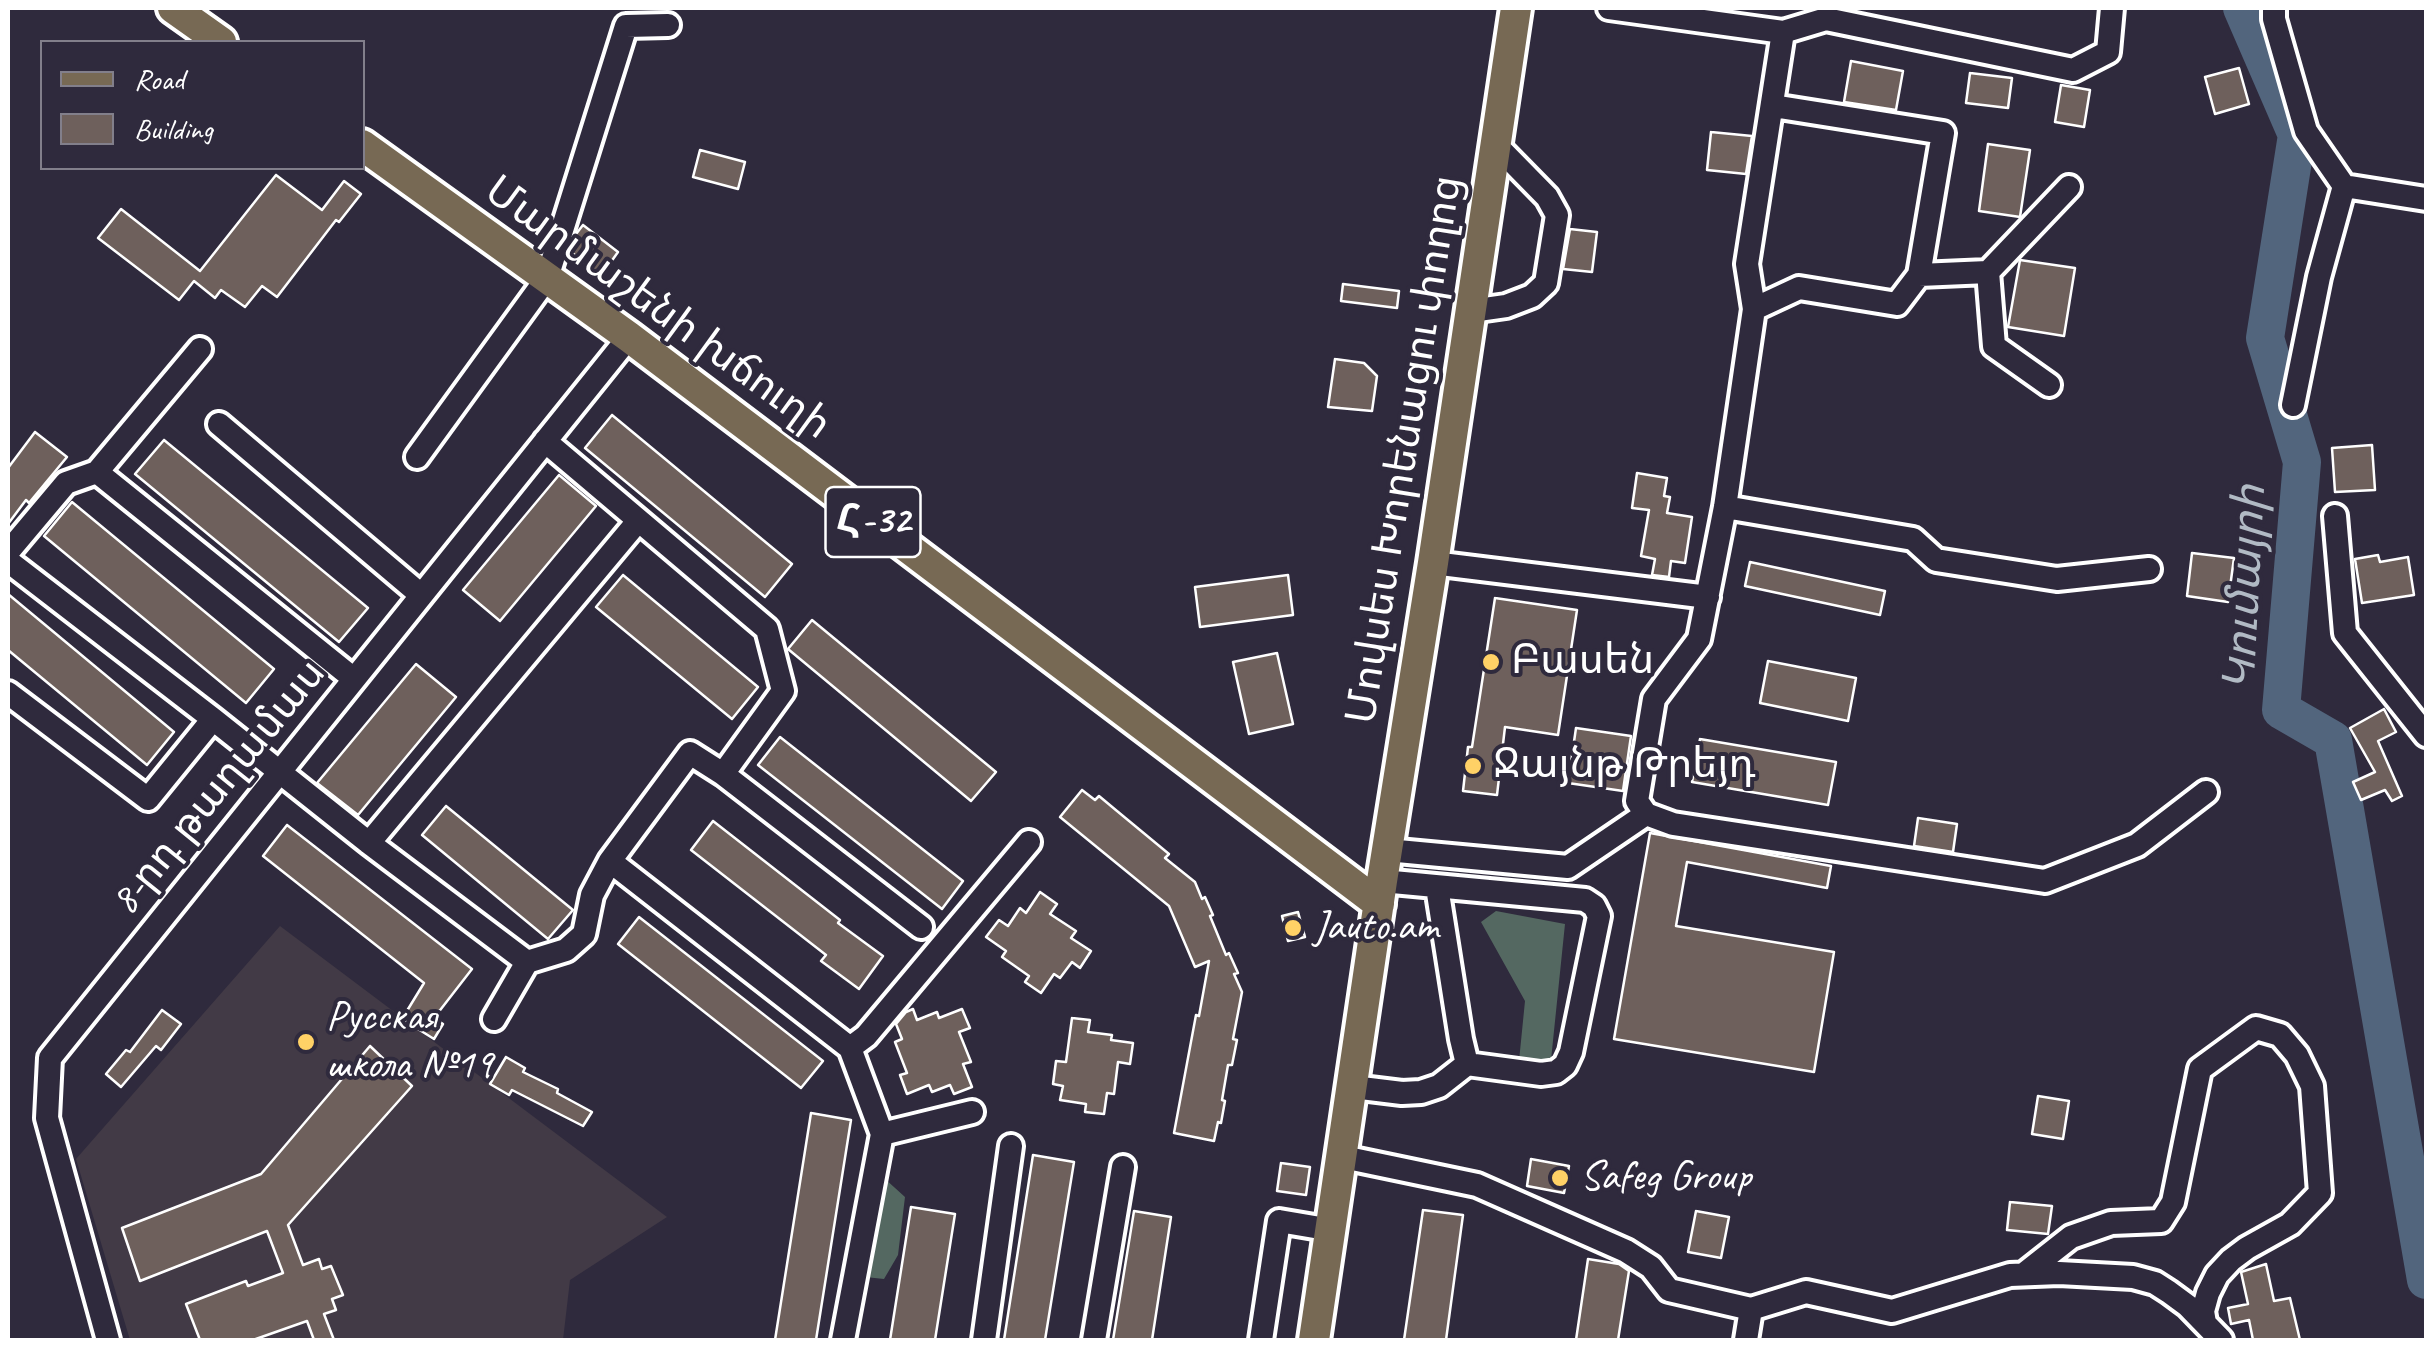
<!DOCTYPE html>
<html>
<head>
<meta charset="utf-8">
<style>
  body { margin:0 }
  #map { position:relative; width:2434px; height:1348px; overflow:hidden; background:#2f2a3d; font-family:Caveat,sans-serif }
  canvas { display:block }
  .frame { position:absolute; inset:0; border:10px solid #fff; pointer-events:none }
  .legend { position:absolute; left:40px; top:40px; width:325px; height:130px; box-sizing:border-box; background:#2f2a3d; border:2px solid #827f8b; margin:0; padding:12px 18px; list-style:none; font-size:30px; color:#fff }
  .legend li { display:flex; align-items:center; gap:20px; height:50px }
  .legend b { width:50px; border:2px solid #827f8b }
</style>
</head>
<body>
<div id="map">
<canvas width="2434" height="1348"></canvas>
<div class="frame"></div>
<ul class="legend">
<li><b style="height:12px;background:#776954"></b>Road</li>
<li><b style="height:28px;background:#6e605c"></b>Building</li>
</ul>
</div>
<script>
const c = document.querySelector('canvas').getContext('2d');
c.lineJoin = 'round';
function fill(path, color) { c.fillStyle = color; c.fill(path, 'evenodd'); }
const poly = rows => new Path2D(rows.map(r => 'M' + r).join(''));
function strokePath(path, color, width, dash) { c.strokeStyle = color; c.lineWidth = width; c.lineCap = dash ? 'butt' : 'round'; c.setLineDash(dash || []); c.stroke(path); }
function write(font, color, halo, rows, align = 'center') {
  c.font = font + ' Caveat,"Noto Sans Armenian",sans-serif'; c.lineWidth = 8; c.setLineDash([]); c.textBaseline = 'middle'; c.strokeStyle = halo; c.fillStyle = color; for (const [text, x, y, turn = 0] of rows) {
    c.save(); c.translate(x, y); c.rotate((+turn || 0) * Math.PI / 180); c.textAlign = isNaN(turn) ? turn : align; if (halo) c.strokeText(text, 0, 0); c.fillText(text, 0, 0); c.restore();
  }
}
fill(poly([
  [280,926,667,1217,570,1280,563,1340,130,1340,76,1159]
]), '#423a46');
fill(poly([
  [1496,911,1565,924,1551,1060,1543,1065,1519,1061,1525,1001,1481,922],
  [884,1178,905,1197,898,1255,884,1279,856,1276]
]), '#546861');
strokePath(poly([
  [2242,8,2297,135,2265,338,2302,462,2281,710,2333,740,2426,1280]
]), '#52657d', 38);
const building = poly([
  [1851,61,1903,71,1896,110,1844,102,1851,61],
  [2239,68,2249,104,2215,114,2205,77,2239,68],
  [1970,73,2012,78,2008,108,1966,103,1970,73],
  [2061,85,2090,90,2084,127,2055,122,2061,85],
  [1711,132,1752,136,1746,174,1707,170,1711,132],
  [1988,144,2030,150,2020,217,1979,211,1988,144],
  [700,150,745,162,738,189,693,177,700,150],
  [276,175,322,210,344,181,361,194,339,222,336,220,277,297,262,286,245,307,221,290,215,298,194,281,179,300,98,238,121,209,200,271,276,175],
  [583,225,618,252,601,276,571,252,576,234,583,225],
  [1570,229,1597,232,1592,272,1563,269,1570,229],
  [2020,260,2075,268,2064,336,2008,327,2020,260],
  [1343,284,1399,291,1397,308,1341,301,1343,284],
  [1335,359,1364,363,1377,376,1372,411,1328,407,1335,359],
  [612,415,792,564,765,597,585,448,612,415],
  [35,432,67,457,29,503,26,500,8,524,8,468,35,432],
  [164,440,368,608,339,642,135,474,164,440],
  [2372,445,2375,490,2335,492,2332,448,2372,445],
  [1637,473,1667,478,1664,496,1670,497,1667,513,1692,517,1685,563,1671,561,1669,577,1652,575,1655,559,1641,556,1649,510,1632,508,1637,473],
  [559,475,596,506,500,621,463,590,559,475],
  [72,502,274,669,246,703,44,536,72,502],
  [2192,553,2234,558,2228,602,2187,596,2192,553],
  [2378,555,2380,562,2408,557,2414,595,2362,603,2355,559,2378,555],
  [1750,562,1885,591,1880,615,1745,586,1750,562],
  [623,575,758,687,732,719,596,607,623,575],
  [1288,575,1293,615,1200,627,1195,587,1288,575],
  [8,594,174,732,147,765,8,650,8,594],
  [1495,598,1577,610,1558,735,1505,727,1497,795,1463,791,1468,747,1472,747,1495,598],
  [812,620,996,772,971,801,788,649,812,620],
  [1277,653,1293,724,1249,734,1233,662,1277,653],
  [1768,661,1856,678,1848,721,1760,703,1768,661],
  [416,664,456,697,358,815,317,783,416,664],
  [2384,709,2396,732,2378,741,2402,796,2392,801,2385,790,2361,800,2353,782,2375,772,2350,728,2384,709],
  [1576,728,1631,736,1623,791,1568,783,1576,728],
  [780,737,963,881,942,909,758,765,780,737],
  [1700,739,1836,762,1828,805,1692,782,1700,739],
  [1082,790,1095,800,1099,796,1117,811,1169,854,1165,858,1195,882,1202,899,1205,897,1213,915,1210,916,1226,955,1229,953,1238,973,1234,974,1242,992,1233,1039,1237,1040,1232,1065,1228,1065,1222,1100,1225,1101,1221,1123,1218,1122,1214,1141,1174,1133,1196,1015,1199,1016,1209,961,1195,967,1169,906,1060,817,1082,790],
  [446,806,573,910,548,939,422,835,446,806],
  [1918,818,1957,824,1953,852,1914,846,1918,818],
  [713,821,840,920,838,923,883,956,859,989,821,961,826,955,691,850,713,821],
  [287,825,472,969,434,1018,443,1024,434,1039,402,1019,424,983,263,856,287,825],
  [1650,833,1831,866,1827,888,1687,862,1676,926,1834,952,1814,1072,1614,1039,1650,833],
  [1040,892,1057,904,1050,914,1076,931,1071,938,1091,951,1080,968,1072,962,1060,978,1054,974,1041,993,1025,982,1029,976,1002,957,1006,951,986,937,999,920,1008,926,1020,908,1026,913,1040,892],
  [1298,912,1305,937,1288,941,1282,916,1298,912],
  [639,917,823,1061,801,1088,618,944,639,917],
  [913,1009,917,1020,937,1012,939,1018,962,1009,970,1028,959,1032,971,1062,963,1064,972,1087,954,1094,950,1085,932,1092,929,1085,907,1094,900,1075,907,1073,895,1042,902,1039,896,1024,906,1012,913,1009],
  [162,1010,181,1024,161,1050,156,1046,121,1087,106,1074,126,1050,130,1052,162,1010],
  [1072,1018,1090,1020,1088,1032,1112,1035,1111,1040,1133,1043,1130,1064,1118,1062,1114,1094,1107,1093,1104,1114,1085,1112,1086,1104,1060,1100,1063,1086,1053,1084,1056,1061,1066,1062,1072,1018],
  [370,1046,412,1086,288,1225,303,1265,319,1259,322,1269,331,1266,343,1295,332,1299,336,1310,324,1314,334,1340,314,1340,307,1321,253,1340,200,1340,186,1304,246,1281,248,1286,283,1273,267,1231,140,1281,122,1228,261,1174,370,1046],
  [506,1057,525,1068,523,1072,558,1089,557,1093,592,1112,583,1126,512,1090,509,1095,490,1084,506,1057],
  [2038,1096,2069,1101,2063,1139,2032,1134,2038,1096],
  [811,1113,851,1120,816,1340,775,1340,811,1113],
  [1033,1155,1074,1162,1045,1340,1004,1340,1033,1155],
  [1531,1159,1569,1166,1564,1193,1527,1186,1531,1159],
  [1281,1163,1310,1167,1306,1195,1277,1191,1281,1163],
  [2010,1202,2052,1206,2048,1234,2007,1230,2010,1202],
  [911,1207,955,1214,935,1340,890,1340,911,1207],
  [1423,1210,1463,1215,1446,1340,1404,1340,1423,1210],
  [1134,1211,1171,1217,1152,1340,1113,1340,1134,1211],
  [1696,1211,1729,1217,1721,1258,1688,1252,1696,1211],
  [1588,1259,1619,1264,1629,1271,1618,1340,1576,1340,1588,1259],
  [2266,1264,2274,1301,2290,1298,2300,1340,2253,1340,2249,1320,2231,1324,2228,1308,2248,1304,2241,1272,2266,1264]
]);
fill(building, '#6e605c');
strokePath(building, '#fff', 2.5);
const minor = poly([
  [1609,8,1783,32,1826,19,2073,70,2108,52,2112,8],
  [2274,8,2274,19,2306,131,2344,186,2319,277,2293,405],
  [1783,32,1747,264,1754,309,1725,507,1699,639,1654,699,1637,801,1646,814,1673,824,2045,881,2137,845,2206,792],
  [1773,106,1943,133,1919,275],
  [2344,186,2426,199],
  [1988,272,1994,346,2049,385],
  [1754,309,1799,288,1897,304,1919,275,1988,272,2069,187],
  [1471,311,1506,306,1532,296,1546,283,1557,215,1547,197,1495,144],
  [219,424,421,595],
  [417,457,547,278,626,26,668,25],
  [97,472,354,679],
  [1725,507,1913,539,1936,560,2057,579,2149,569],
  [2335,516,2345,633,2426,735],
  [8,552,66,483,97,472,200,349],
  [8,561,213,719,369,843,527,962,494,1019],
  [1433,563,1708,597],
  [8,693,148,799,213,719],
  [723,774,921,927],
  [369,843,638,521],
  [1387,850,1568,867,1646,814],
  [610,861,850,1048,882,1134,843,1340],
  [1437,887,1461,1039,1467,1064],
  [527,962,566,950,584,934,592,895,610,861,690,753,723,774,783,691,767,629,545,441],
  [850,1048,866,1036,1029,842],
  [1353,1087,1402,1093,1421,1092,1439,1086,1467,1064,1541,1074,1556,1072,1565,1065,1571,1052,1599,916,1594,906,1585,900,1382,881],
  [882,1134,972,1112],
  [1343,1157,1477,1185,1626,1251,1651,1267,1669,1290,1751,1309,1806,1292,1892,1311,2010,1275,2059,1273,2133,1277,2155,1283,2169,1292,2188,1306,2221,1340],
  [2024,1274,2071,1237,2111,1223,2161,1221,2173,1202,2200,1069,2256,1028,2280,1035,2297,1055,2312,1086,2320,1193,2290,1224,2247,1248,2231,1260,2217,1275,2208,1293,2203,1311,2205,1323],
  [108,1340,47,1118,50,1058,629,337],
  [984,1340,1011,1146],
  [1094,1340,1123,1167],
  [1261,1340,1279,1221,1332,1230],
  [1746,1340,1751,1309]
]);
const major = poly([
  [173,8,221,42],
  [362,145,629,337,1379,904],
  [1314,1340,1382,881,1433,563,1516,8]
]);
strokePath(minor, '#fff', 30);
strokePath(major, '#fff', 38);
strokePath(minor, '#2f2a3d', 22);
strokePath(major, '#776954', 30);
for (const [x, y, r, color] of [
  [1491,662,10,"#ffd166"],
  [1473,766,10,"#ffd166"],
  [1293,928,10,"#ffd166"],
  [306,1042,10,"#ffd166"],
  [1560,1178,10,"#ffd166"]
]) { const dot = new Path2D(); dot.arc(x, y, r, 0, 2 * Math.PI); c.fillStyle = color; c.fill(dot); strokePath(dot, '#2f2a3d', 4); }
for (const [x, y, w] of [
  [873,522,95]
]) { const box = new Path2D(); box.roundRect(x - w / 2, y - 35, w, 70, 8); c.fillStyle = '#2f2a3d'; c.fill(box); strokePath(box, '#fff', 2.5); }
write('bold 40px', '#fff', null, [
  ["Հ-32",873,522]
]);
write('42px', '#fff', '#2f2a3d', [
  ["Մարմաշենի խճուղի",657,309,36],
  ["Մովսես Խորենացու փողոց",1406,450,-81],
  ["8-րդ թաղամաս",219,788,-51]
]);
write('42px', '#fff', '#2f2a3d', [
  ["Բասեն",1511,662],
  ["Ջայնթ Թրեյդ",1493,766],
  ["Jauto.am",1313,928],
  ["Русская",326,1018],
  ["школа №19",326,1066],
  ["Safeg Group",1580,1178]
], 'left');
write('italic 45px', '#b1bac4', '#2f2a3d', [
  ["Կումայրի",2247,588,-87]
]);
</script>
</body>
</html>
